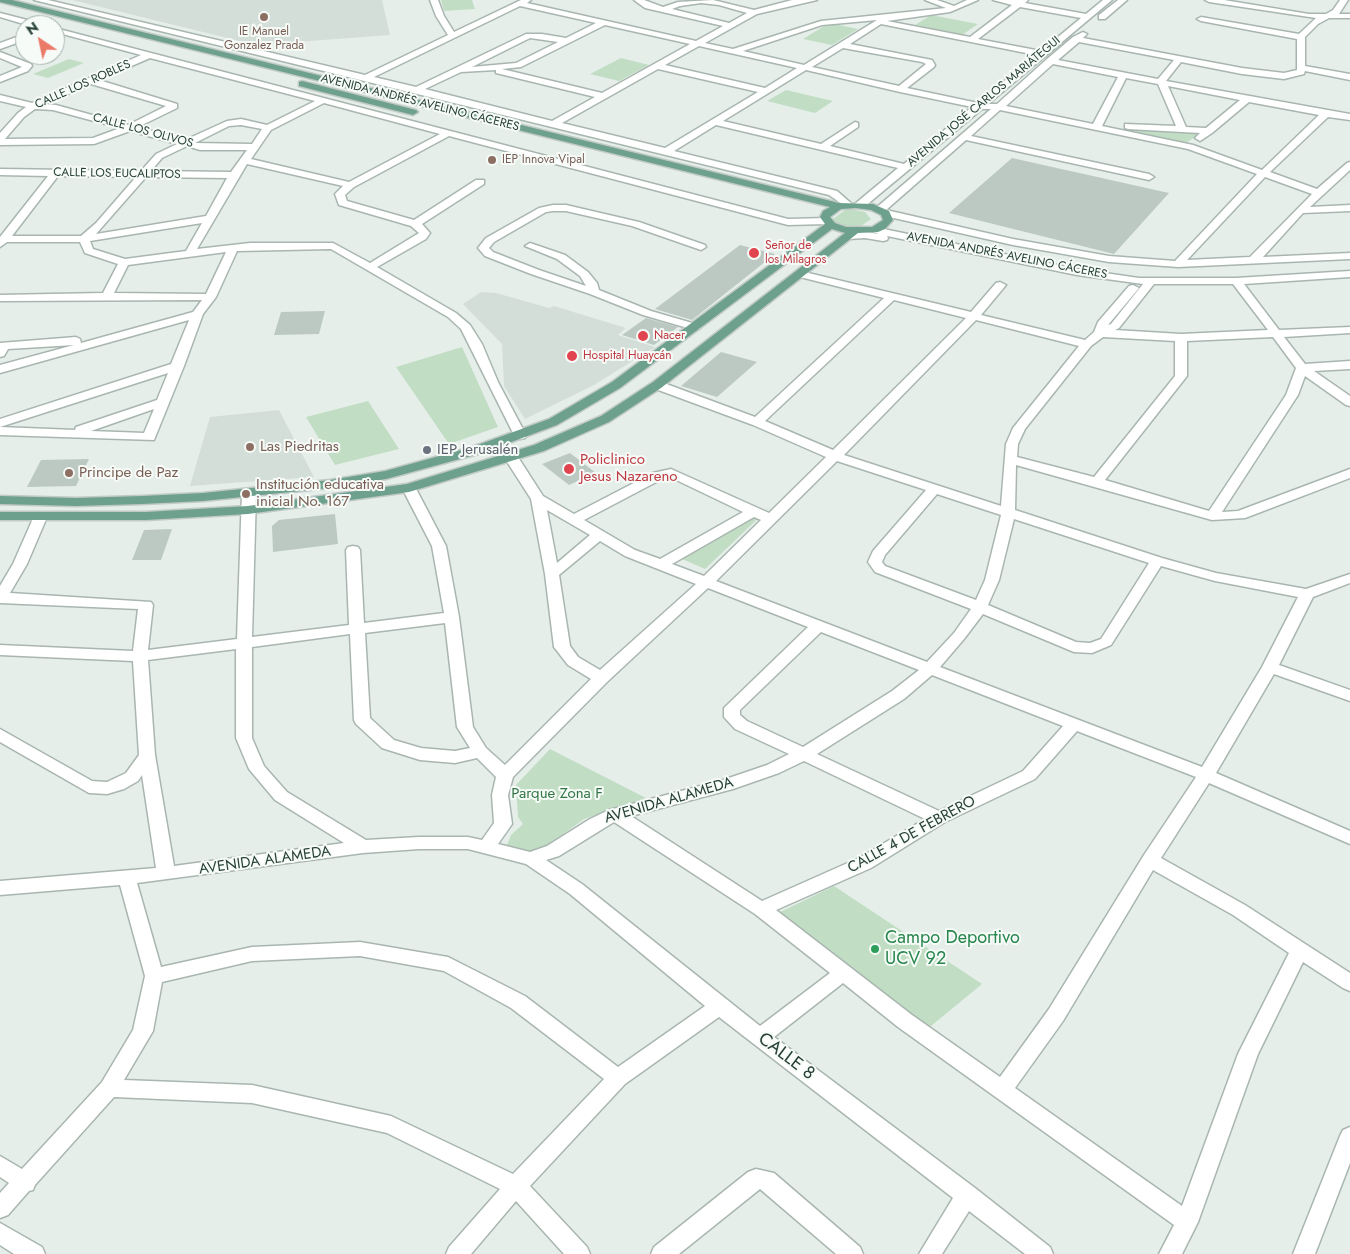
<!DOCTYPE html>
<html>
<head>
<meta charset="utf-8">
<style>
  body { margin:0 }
  #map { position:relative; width:1350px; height:1254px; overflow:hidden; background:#e6eeea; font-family:Jost,sans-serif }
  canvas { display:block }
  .north { position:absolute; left:15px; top:15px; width:50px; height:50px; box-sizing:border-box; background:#f7fbf8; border:1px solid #a3b0aa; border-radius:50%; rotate:326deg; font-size:14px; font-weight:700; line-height:20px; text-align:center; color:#264036 }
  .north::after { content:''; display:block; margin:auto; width:18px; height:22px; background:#eb7968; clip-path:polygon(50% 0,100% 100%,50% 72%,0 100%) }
</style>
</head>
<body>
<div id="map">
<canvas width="1350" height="1254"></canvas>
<div class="north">N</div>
</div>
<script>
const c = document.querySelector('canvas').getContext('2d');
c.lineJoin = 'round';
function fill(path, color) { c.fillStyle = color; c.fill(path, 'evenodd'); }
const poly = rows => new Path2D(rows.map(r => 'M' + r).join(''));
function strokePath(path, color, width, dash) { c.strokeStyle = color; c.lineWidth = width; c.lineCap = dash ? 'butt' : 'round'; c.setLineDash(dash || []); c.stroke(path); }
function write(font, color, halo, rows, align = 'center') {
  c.font = font + ' Jost,sans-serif'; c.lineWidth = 4; c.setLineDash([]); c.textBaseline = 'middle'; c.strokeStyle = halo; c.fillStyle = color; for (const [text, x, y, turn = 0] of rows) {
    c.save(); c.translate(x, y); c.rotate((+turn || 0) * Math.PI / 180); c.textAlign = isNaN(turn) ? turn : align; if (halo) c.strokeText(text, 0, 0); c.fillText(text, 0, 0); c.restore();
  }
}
fill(poly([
  [72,0,382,0,390,35,256,45],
  [481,292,496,293,549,308,554,306,626,328,618,335,655,347,594,385,525,419,504,386,502,344,463,304],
  [279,410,314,477,190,486,210,417]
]), '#d4ded8');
fill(poly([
  [441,0,472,0,475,9,444,11],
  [931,15,978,24,962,35,915,25],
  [829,23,858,29,832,45,803,39],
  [621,58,649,65,619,81,590,74],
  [69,59,84,63,48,78,33,74],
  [786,90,833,101,815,113,767,101],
  [1121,129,1196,133,1199,134,1186,143,1120,130],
  [850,209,865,212,871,219,861,226,853,228,842,227,833,222,833,219,845,210],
  [462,347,498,427,449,444,396,367],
  [368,401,399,449,335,465,306,417],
  [769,508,705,569,682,559],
  [550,749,646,798,584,819,548,845,531,852,507,845,511,835,523,824,518,817,516,785],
  [834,886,982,984,925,1031,776,914]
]), '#c1dec5');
fill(poly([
  [1012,158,1169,193,1114,254,949,213],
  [740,245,775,254,692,320,655,309],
  [325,311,319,334,274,335,281,312],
  [646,318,678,327,654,345,622,335],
  [721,352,757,362,717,397,681,386],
  [570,453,596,473,569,485,542,464],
  [89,459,76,486,27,487,41,460],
  [335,514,338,544,273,552,272,526,279,520],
  [172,529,161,560,132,560,144,530]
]), '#bbc9c2');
const minor = poly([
  [34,0,48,0,365,75,448,35,436,16,430,0,438,0,444,16,454,32,521,0,531,0,527,3,696,41,723,26,645,8,634,0,644,0,663,7,678,2,713,0,754,10,792,0,817,0,757,14,705,43,733,49,821,21,946,8,925,0,937,0,954,6,967,0,978,0,950,12,887,21,970,37,1012,5,993,0,1028,0,1025,3,1086,14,1103,0,1112,0,988,104,997,104,1047,59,1073,37,1083,32,1087,34,1083,38,1242,68,1284,73,1297,70,1297,39,1201,21,1197,19,1201,17,1299,34,1316,18,1209,2,1205,0,1224,0,1309,14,1326,14,1333,10,1340,0,1348,0,1339,14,1350,14,1350,18,1329,18,1318,24,1305,37,1305,66,1350,74,1350,80,1305,71,1304,74,1284,79,1242,74,1181,62,1166,81,1350,114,1350,120,1328,117,1270,172,1317,189,1347,163,1350,162,1350,170,1310,207,1350,205,1350,211,1303,213,1263,257,1350,253,1350,259,1178,267,1109,262,1013,245,885,216,876,212,876,208,991,109,982,109,864,207,860,208,855,205,856,203,898,168,716,125,674,151,837,191,853,205,848,208,829,195,34,0],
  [701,3,719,5,747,13,729,23,672,9,680,6,701,3],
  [520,6,596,23,566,38,542,34,526,34,416,87,374,77,520,6],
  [1020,7,1081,18,1041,51,978,39,1020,7],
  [877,20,804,65,743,51,822,25,877,20],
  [881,24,1036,55,978,103,907,88,934,67,935,65,932,60,850,44,881,24],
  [605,25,690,44,602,93,502,69,521,67,605,25],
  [530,38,558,42,516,63,472,67,530,38],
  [1079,42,1174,60,1158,79,1058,60,1079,42],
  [699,46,797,68,765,88,665,65,699,46],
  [843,48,922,62,926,64,899,86,812,67,843,48],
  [1053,64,1118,77,1093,124,1006,106,1053,64],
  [658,69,758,92,665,148,562,123,658,69],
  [496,70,496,73,595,97,552,121,425,89,461,72,496,70],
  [806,70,900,92,972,107,904,164,830,146,858,127,858,123,855,122,821,144,723,121,806,70],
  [1126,78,1158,84,1176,126,1125,124,1125,128,1128,129,1200,133,1195,138,1200,141,1212,133,1249,102,1319,115,1262,170,1193,145,1102,126,1126,78],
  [1168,86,1240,100,1206,128,1186,127,1168,86],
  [1000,110,1188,149,1257,174,1175,261,1109,256,1013,239,886,210,966,140,1149,180,1154,177,1149,174,971,136,1000,110],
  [1265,177,1312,194,1250,257,1187,260,1265,177],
  [1118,0,1127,0,1105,19,1099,19,1099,15,1118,0],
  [0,13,39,23,40,25,27,25,0,17,0,13],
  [55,28,788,219,827,218,832,221,827,224,788,225,449,136,354,187,345,195,347,201,414,220,476,180,484,180,484,184,422,224,430,233,426,239,377,267,456,313,470,325,482,344,498,382,526,435,525,438,520,439,514,435,461,329,448,317,331,249,237,251,216,297,203,314,184,366,154,440,0,435,0,427,75,430,76,427,157,400,168,373,0,427,0,419,171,364,189,320,0,373,0,365,74,345,8,349,4,356,0,357,0,343,76,337,80,339,81,343,193,312,202,300,0,301,0,295,103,293,118,264,85,253,80,242,7,242,0,247,0,237,48,176,0,175,0,169,141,171,156,154,177,144,130,131,94,144,0,145,0,133,18,113,26,107,0,101,0,95,32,103,141,55,55,32,55,28],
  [150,58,315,101,267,125,241,119,227,121,185,140,138,127,177,108,177,104,99,80,150,58],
  [91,84,166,106,128,125,56,105,45,104,91,84],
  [324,103,440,134,349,182,251,159,271,130,324,103],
  [35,109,53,110,120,128,93,138,5,139,24,117,35,109],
  [241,125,262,129,252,144,195,143,229,126,241,125],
  [187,146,200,150,247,150,231,172,151,171,162,158,187,146],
  [247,164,343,186,335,194,339,205,411,226,419,233,370,263,333,243,250,243,197,249,247,164],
  [58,176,136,177,96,223,81,236,12,236,58,176],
  [146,177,227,178,206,216,96,234,146,177],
  [202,223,186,251,125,259,93,249,90,241,202,223],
  [226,252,206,294,114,293,128,265,226,252],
  [154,409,144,433,91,431,154,409],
  [22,35,25,35,25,40,0,49,0,43,22,35],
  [0,52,31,64,32,66,28,71,0,82,0,76,22,67,0,58,0,52],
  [553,205,566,205,639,222,705,245,706,247,701,250,632,226,566,211,553,211,546,212,494,242,489,248,493,252,539,270,586,286,580,276,557,259,525,246,530,243,565,255,588,272,597,283,599,290,651,311,699,325,701,327,699,329,691,329,643,315,590,294,531,274,485,256,478,248,486,238,539,208,553,205],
  [874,227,1077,269,1139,278,1236,278,1350,271,1350,277,1244,284,1279,330,1350,327,1350,333,1284,337,1305,364,1350,361,1350,369,1314,371,1350,396,1350,406,1346,405,1305,376,1298,395,1222,512,1238,511,1350,469,1350,478,1245,518,1212,520,1016,465,1015,510,1162,558,1216,573,1306,589,1350,574,1350,583,1313,597,1279,665,1350,690,1350,701,1274,674,1216,773,1350,831,1350,844,1209,783,1161,858,1245,905,1350,973,1350,991,1343,988,1303,962,1258,1054,1198,1222,1182,1254,1159,1254,1174,1225,898,1027,843,983,774,1037,975,1188,1050,1247,1053,1254,1025,1254,969,1211,942,1254,919,1254,953,1198,719,1017,625,1084,530,1186,587,1247,590,1254,564,1254,516,1201,471,1254,446,1254,449,1247,500,1189,387,1133,252,1103,114,1097,35,1185,33,1190,29,1191,8,1215,0,1218,0,1193,9,1183,0,1177,0,1156,22,1169,102,1082,133,1030,145,976,120,885,0,895,0,881,156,868,142,775,138,781,124,789,107,794,89,793,0,742,0,729,92,781,107,782,126,773,139,755,133,661,0,655,0,645,133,651,138,609,0,603,0,586,13,564,35,514,40,513,47,517,27,564,10,593,151,602,153,605,148,650,237,639,242,493,249,489,256,493,252,637,349,625,346,550,348,547,353,546,358,547,360,550,364,623,444,613,432,546,402,488,409,484,414,485,446,546,459,617,473,727,486,748,505,765,591,679,568,665,554,647,545,574,531,499,504,457,506,454,516,454,543,496,574,514,653,473,671,469,769,513,826,457,753,425,653,388,651,385,653,382,661,382,755,417,884,298,796,276,795,274,796,272,800,271,971,312,996,283,1000,282,1006,285,981,315,1085,340,1094,332,1098,322,1129,286,1133,285,1139,288,1108,325,1111,324,1143,284,1077,275,887,236,888,238,887,240,883,241,865,238,848,239,843,236,848,233,865,232,879,234,869,230,874,227],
  [1154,284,1233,284,1268,330,1181,334,1115,330,1119,328,1154,284],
  [894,300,966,318,833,450,765,421,894,300],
  [976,320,1079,346,1013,428,1006,444,1001,506,844,455,976,320],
  [1103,337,1175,341,1175,376,1094,477,1017,457,1018,444,1025,429,1091,346,1103,337],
  [1273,337,1296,368,1286,395,1209,511,1105,480,1187,376,1187,341,1273,337],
  [837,461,926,490,873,551,868,562,875,572,971,609,954,633,927,662,716,581,837,461],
  [670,477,743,512,660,559,635,550,584,520,662,479,670,477],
  [937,494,1001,515,985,580,976,600,885,566,882,562,885,555,937,494],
  [547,510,590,535,557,563,547,510],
  [754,517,761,520,704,576,672,564,754,517],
  [1014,519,1149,563,1101,639,1090,643,1076,642,988,605,999,580,1014,519],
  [600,541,625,556,696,584,600,670,578,657,570,646,559,575,600,541],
  [1161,566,1215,581,1298,597,1262,667,1202,767,940,667,964,639,983,614,1074,652,1092,653,1111,645,1161,566],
  [708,588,808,627,724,708,724,717,735,729,789,754,767,765,723,780,609,810,590,819,547,846,530,852,498,844,512,824,508,795,513,777,607,682,708,588],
  [445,623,457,727,470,748,455,751,421,748,394,740,370,718,365,633,445,623],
  [821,632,919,670,892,691,803,747,747,721,740,715,740,710,821,632],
  [350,634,354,720,356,724,382,748,420,760,455,763,477,758,496,777,492,795,494,823,482,840,468,837,419,837,366,840,287,792,264,766,252,738,252,647,350,634],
  [236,649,236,738,249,769,275,800,344,843,174,866,155,755,148,660,236,649],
  [932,675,1063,726,1023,771,939,811,817,754,904,699,932,675],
  [1077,731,1196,777,1144,855,1049,1009,1000,1077,912,1015,776,910,871,868,945,822,1035,779,1077,731],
  [804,761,925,819,859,858,762,901,631,816,733,789,779,773,804,761],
  [614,822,755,914,830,973,760,1026,582,884,546,860,559,856,614,822],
  [419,849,468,849,526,864,570,894,705,1006,618,1067,525,996,448,957,360,942,252,947,161,967,137,883,363,853,419,849],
  [1153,870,1233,915,1289,953,1238,1054,1182,1206,1015,1088,1063,1021,1153,870],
  [360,956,444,971,511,1008,604,1079,513,1174,391,1116,252,1085,124,1080,153,1031,162,982,252,961,360,956],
  [1350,1127,1350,1163,1315,1254,1293,1254,1340,1136,1343,1130,1350,1127],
  [756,1169,774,1173,860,1247,863,1254,836,1254,760,1189,679,1254,651,1254,654,1247,748,1172,756,1169],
  [0,1223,42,1247,45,1254,14,1254,0,1245,0,1223]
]);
const major = poly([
  [0,0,12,0,839,203,873,204,889,211,893,220,885,229,878,232,858,233,661,388,609,422,544,451,409,492,248,514,146,520,0,520,0,512,146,512,248,506,407,484,534,445,601,416,653,382,845,233,832,229,620,388,557,425,482,453,386,479,330,488,203,501,142,504,76,506,0,504,0,496,76,498,142,496,203,493,330,480,385,471,472,447,549,419,612,382,825,224,820,217,823,211,830,207,0,2,0,0],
  [856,208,871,210,881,215,883,220,872,227,846,227,835,223,830,217,841,209,856,208],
  [302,81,416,110,418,112,413,115,299,86,299,82,302,81]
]);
strokePath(minor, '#a9b6b0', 3);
strokePath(major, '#c2cac7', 3);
fill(minor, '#fff');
fill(major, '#6da18e');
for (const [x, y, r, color] of [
  [264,17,5,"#8d6e63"],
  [492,160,5,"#8d6e63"],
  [754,253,6,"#e0444e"],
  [643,336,6,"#e0444e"],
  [572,356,6,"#e0444e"],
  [250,447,5,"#8d6e63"],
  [427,450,5,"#6b7280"],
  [569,469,6,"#e0444e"],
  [69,473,5,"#8d6e63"],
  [246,494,5,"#8d6e63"],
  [875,949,5,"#2e9e5b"]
]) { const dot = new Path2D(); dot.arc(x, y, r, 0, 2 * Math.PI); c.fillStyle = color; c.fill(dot); strokePath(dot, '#f7fbf8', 2); }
write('12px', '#785e54', '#f7fbf8', [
  ["IE Manuel",264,32],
  ["Gonzalez Prada",264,46],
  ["IEP Innova Vipal",502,160,"left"]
]);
write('12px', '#264036', '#f7fbf8', [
  ["CALLE LOS ROBLES",83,85,-24],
  ["AVENIDA JOSÉ CARLOS MARIÁTEGUI",984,102,-40],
  ["AVENIDA ANDRÉS AVELINO CÁCERES",420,103,14],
  ["CALLE LOS OLIVOS",143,131,15],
  ["CALLE LOS EUCALIPTOS",117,174,1],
  ["AVENIDA ANDRÉS AVELINO CÁCERES",1007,256,11]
]);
write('12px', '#be3a42', '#f7fbf8', [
  ["Señor de",765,246],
  ["los Milagros",765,260],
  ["Nacer",654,336],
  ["Hospital Huaycán",583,356]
], 'left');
write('15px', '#785e54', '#f7fbf8', [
  ["Las Piedritas",260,447],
  ["Principe de Paz",79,473],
  ["Institución educativa",256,485],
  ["inicial No. 167",256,502]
], 'left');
write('15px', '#5b616d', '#f7fbf8', [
  ["IEP Jerusalén",437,450]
], 'left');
write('15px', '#be3a42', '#f7fbf8', [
  ["Policlinico",580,460],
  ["Jesus Nazareno",580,477]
], 'left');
write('15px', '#327544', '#f7fbf8', [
  ["Parque Zona F",557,794]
]);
write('15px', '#264036', '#f7fbf8', [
  ["AVENIDA ALAMEDA",669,801,-16],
  ["CALLE 4 DE FEBRERO",912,835,-29],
  ["AVENIDA ALAMEDA",265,861,-8]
]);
write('18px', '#27864d', '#f7fbf8', [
  ["Campo Deportivo",885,939],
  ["UCV 92",885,960]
], 'left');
write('18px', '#264036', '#f7fbf8', [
  ["CALLE 8",786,1057,37]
]);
</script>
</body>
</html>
